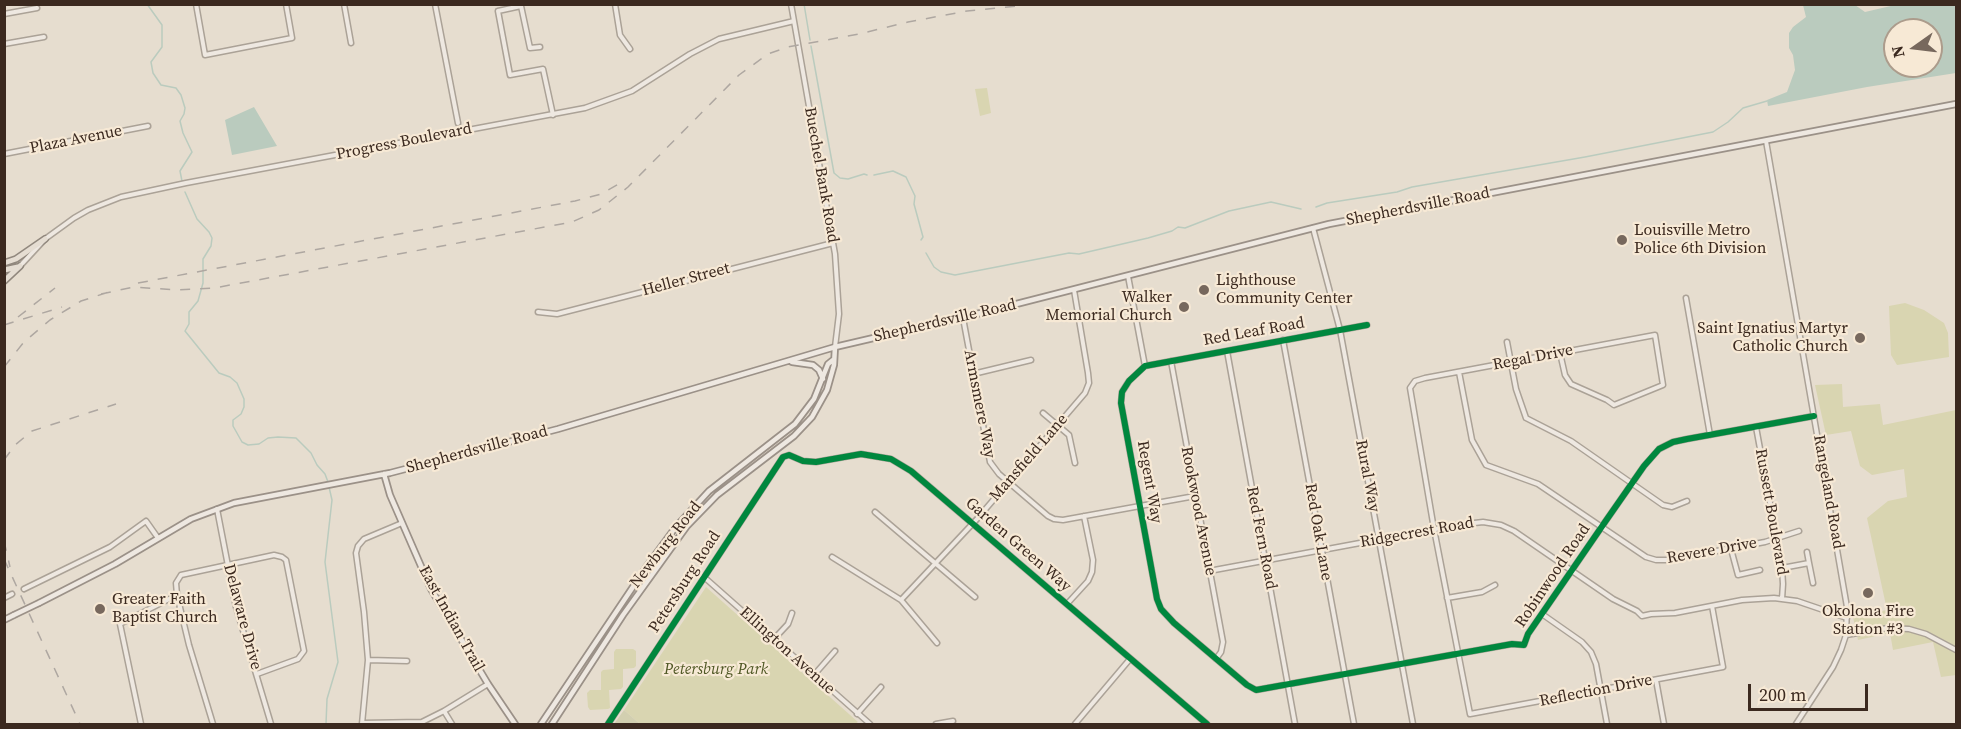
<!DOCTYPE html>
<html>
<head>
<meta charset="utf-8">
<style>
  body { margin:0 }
  #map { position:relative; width:1961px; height:729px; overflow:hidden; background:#e6ddcf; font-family:"Source Serif 4",serif }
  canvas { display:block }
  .frame { position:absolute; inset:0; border:6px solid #3b291f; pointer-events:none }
  .north { position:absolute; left:1883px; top:18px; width:60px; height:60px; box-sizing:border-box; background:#f7e9d5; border:2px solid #ac9c8c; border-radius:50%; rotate:256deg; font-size:16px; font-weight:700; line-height:24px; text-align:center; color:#3b291f }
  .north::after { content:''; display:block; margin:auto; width:21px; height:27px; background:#77685d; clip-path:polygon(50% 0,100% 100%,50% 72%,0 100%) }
  .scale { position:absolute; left:1748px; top:684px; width:120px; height:27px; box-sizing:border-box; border:3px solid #3b291f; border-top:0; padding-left:8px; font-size:18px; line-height:21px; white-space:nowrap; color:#3b291f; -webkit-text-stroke:4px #f7e9d5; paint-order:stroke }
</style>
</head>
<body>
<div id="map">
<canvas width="1961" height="729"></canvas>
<div class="frame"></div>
<div class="north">N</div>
<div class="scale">200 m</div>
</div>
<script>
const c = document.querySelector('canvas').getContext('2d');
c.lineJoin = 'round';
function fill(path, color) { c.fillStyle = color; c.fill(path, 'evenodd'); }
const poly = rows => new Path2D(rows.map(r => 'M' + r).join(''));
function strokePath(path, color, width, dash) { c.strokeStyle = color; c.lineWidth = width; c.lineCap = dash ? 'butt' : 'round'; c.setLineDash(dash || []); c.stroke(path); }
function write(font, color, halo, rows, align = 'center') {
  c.font = font + ' "Source Serif 4",serif'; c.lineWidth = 4.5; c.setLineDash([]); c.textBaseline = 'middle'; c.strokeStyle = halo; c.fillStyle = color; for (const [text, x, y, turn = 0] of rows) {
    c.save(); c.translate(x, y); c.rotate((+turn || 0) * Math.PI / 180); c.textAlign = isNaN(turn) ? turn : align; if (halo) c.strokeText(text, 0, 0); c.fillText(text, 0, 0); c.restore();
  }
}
fill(poly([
  [987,88,991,113,980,116,975,89],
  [1905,303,1924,310,1944,323,1948,333,1949,357,1897,365,1891,355,1889,306],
  [1842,384,1843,407,1880,404,1883,425,1956,410,1956,675,1941,677,1933,642,1893,650,1890,633,1858,640,1853,617,1887,610,1867,518,1888,501,1907,497,1904,469,1872,475,1860,466,1851,431,1826,435,1815,385],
  [706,587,858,722,855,724,640,724,624,710],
  [616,649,633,649,636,651,636,666,634,668,623,669,623,687,621,689,609,690,610,708,608,709,590,710,588,707,587,693,590,690,601,690,601,672,603,670,614,669,614,652]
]), '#d9d5b1');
fill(poly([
  [624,710,640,724,614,724]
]), '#d2cfb0');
fill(poly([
  [1803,5,1855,5,1865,12,1895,5,1956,5,1956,73,1867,87,1768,106,1767,100,1787,92,1795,70,1793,55,1789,48,1789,33,1793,27,1806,17],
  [1895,30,1931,30,1931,66,1895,66],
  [254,107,277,146,232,155,225,120]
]), '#bacbbe');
strokePath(poly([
  [147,4,162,25,162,47,151,62,153,73,161,85,176,88,181,95,185,108,184,114,180,121,183,133,192,152,180,171,182,181],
  [804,4,810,40],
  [811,46,834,173,840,178,848,179,864,174,867,175],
  [874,175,893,171,906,177,915,196,914,204,923,237,921,240],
  [185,192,197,219,209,232,212,238,211,246,203,259,203,283,198,301,189,312,189,324,185,331,219,373,230,377,237,383,244,399,244,407,241,414,233,420,233,426,242,442,248,445,259,444,268,438,278,437,296,438,311,453,317,465,325,474,328,482],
  [1316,207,1327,203,1397,192,1412,187,1585,157,1713,132,1728,122,1743,108,1767,101],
  [926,253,934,267,941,272,955,275,1069,253,1079,254,1148,238,1172,231,1178,227,1185,228,1229,211,1271,202,1301,209],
  [326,724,327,699,338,662,325,562,332,500,329,487]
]), '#bacbbe', 1.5);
const street = poly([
  [196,4,205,55,292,38,286,4],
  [344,4,351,43],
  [435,4,458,123],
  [520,4,521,6,498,11,510,75,543,69,553,115],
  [615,4,620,35,630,49],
  [791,4,835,254,839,314,835,347],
  [521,6,530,48,540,47],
  [4,14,37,8],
  [4,44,44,37],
  [1766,141,1847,607,1846,635,1841,650,1833,667,1796,724],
  [4,154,148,126],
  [1313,228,1340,330,1413,724],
  [20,266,45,239,74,218,88,210,121,197,186,183,585,108,632,91,690,54,719,39,794,21],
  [1128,276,1145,366],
  [1686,298,1710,435],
  [538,312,557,314,833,243],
  [963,318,990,462,999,474,1048,516,1054,519,1063,520,1195,496],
  [1367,325,1145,366,1129,381,1122,392,1121,403,1157,599,1161,609,1174,623,1247,685,1256,690,1512,644,1524,645,1528,634,1605,522,1644,466,1659,449,1673,442,1687,439,1814,416],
  [1283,340,1354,724],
  [1507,342,1516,389,1526,418,1571,441,1663,505,1672,507,1687,501],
  [1227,351,1295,724],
  [1560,353,1565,375,1571,384,1607,400,1614,405,1663,385,1655,335,1425,378,1415,381,1410,388,1434,529,1470,714,1723,667,1712,606],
  [1171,361,1223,642,1221,652,1216,659],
  [1459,372,1472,440,1486,465,1538,484,1646,557,1656,560,1668,560,1765,542,1799,531],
  [973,374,1031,360],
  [1043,413,1069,435,1075,463],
  [1756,427,1782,568,1783,584,1782,599],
  [217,509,236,607,271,724],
  [875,512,975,597],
  [1731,549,1738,575,1760,570],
  [1807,552,1809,563],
  [832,557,901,600,937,643],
  [1782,568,1809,563,1813,583],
  [1209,571,1457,525,1483,522,1501,525,1514,531,1613,599,1637,611,1642,616,1651,614,1675,613,1742,600,1774,598,1797,601,1847,618],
  [704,577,870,724],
  [24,589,110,547,146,521,158,538],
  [4,598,12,594],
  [1447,598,1482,592,1495,585],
  [901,600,977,519,1085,393,1089,383,1088,373,1074,290],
  [1067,604,1088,581,1092,572,1093,560,1084,516],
  [1542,614,1582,642,1591,652,1596,664,1607,724],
  [1846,635,1888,628,1909,629,1926,634,1956,650],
  [774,639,788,624,792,613],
  [368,660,407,661],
  [814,675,835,651],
  [1656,680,1664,724],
  [444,711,452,724],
  [857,714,881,687],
  [362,723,422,722,444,711,488,684],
  [141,724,120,624,177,595],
  [213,724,189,645,177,595,176,583,181,575,274,555,282,557,286,560,304,651,298,659,257,674],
  [362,724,368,660,364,612,356,553,358,546,364,539,402,523],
  [608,724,783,457,789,455,803,461,816,462,861,454,891,459,911,471,1207,724],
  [936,724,953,721],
  [1075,724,1130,659]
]);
const secondary = poly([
  [792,362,813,365,819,370,823,379],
  [384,474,390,495,431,589,488,684,515,724],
  [39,603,115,564,191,519,234,503,390,473,558,429,835,347,985,312,1329,224,1956,104],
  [4,620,14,615],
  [541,724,647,566,675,528,709,491,795,424,814,399,828,364,833,360],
  [552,724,623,615,687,526,717,495,794,436,812,417,827,390,834,365,835,347]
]);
const primary = poly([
  [4,263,16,259,45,239],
  [4,270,18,267],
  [4,281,20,266]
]);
strokePath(street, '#aba297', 7);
strokePath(secondary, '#9b9188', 8);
strokePath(primary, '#91887e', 8);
strokePath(street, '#eee8e1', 4);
strokePath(secondary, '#eee8e1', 4.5);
strokePath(primary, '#e5ddd2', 5);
strokePath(poly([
  [138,283,575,201,601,194,624,181],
  [101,294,134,287,176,290,214,288,572,222,599,210,628,187,739,75,768,54,788,47,859,34,908,22,967,11,1038,4],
  [18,317,55,288],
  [4,325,62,307],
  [4,367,24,342,50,320,81,301,109,292],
  [4,460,15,445,32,431,116,404],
  [4,541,10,567],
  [4,559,80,724]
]), '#aea7a1', 1.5, [10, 10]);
const secondaryBridge = poly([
  [14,615,39,603]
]);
strokePath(secondaryBridge, '#9b9188', 8, []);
strokePath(secondaryBridge, '#eee8e1', 4.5);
strokePath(poly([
  [1367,325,1145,366,1129,381,1122,392,1121,403,1157,599,1161,609,1174,623,1247,685,1256,690,1512,644,1524,645,1528,634,1605,522,1644,466,1659,449,1673,442,1687,439,1814,416],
  [608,724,783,457,789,455,803,461,816,462,861,454,891,459,911,471,1207,724]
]), '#00873e', 6);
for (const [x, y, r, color] of [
  [1622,240,6,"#77685d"],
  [1204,290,6,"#77685d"],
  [1184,307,6,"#77685d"],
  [1860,338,6,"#77685d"],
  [1868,593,6,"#77685d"],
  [100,609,6,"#77685d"]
]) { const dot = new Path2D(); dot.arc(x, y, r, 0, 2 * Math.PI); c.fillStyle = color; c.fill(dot); strokePath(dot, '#f7e9d5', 2); }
write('16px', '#3b291f', '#f7e9d5', [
  ["Plaza Avenue",76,140,-11],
  ["Progress Boulevard",404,142,-11],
  ["Buechel Bank Road",821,175,80],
  ["Shepherdsville Road",1418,207,-11],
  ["Heller Street",686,280,-15],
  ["Shepherdsville Road",945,321,-13],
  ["Red Leaf Road",1254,332,-10],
  ["Regal Drive",1533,358,-11],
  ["Armsmere Way",979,404,79],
  ["Shepherdsville Road",477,450,-15],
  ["Mansfield Lane",1029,458,-49],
  ["Rural Way",1367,476,79],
  ["Regent Way",1149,482,80],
  ["Rangeland Road",1828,492,80],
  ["Rookwood Avenue",1198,511,79],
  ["Russett Boulevard",1771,512,80],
  ["Red Oak Lane",1318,532,80],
  ["Ridgecrest Road",1417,533,-10],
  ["Red Fern Road",1261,538,79],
  ["Newburg Road",666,545,-52],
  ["Garden Green Way",1018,545,41],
  ["Revere Drive",1712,551,-10],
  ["Robinwood Road",1553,576,-56],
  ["Petersburg Road",685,582,-57],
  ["Delaware Drive",242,617,75],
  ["East Indian Trail",451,619,61],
  ["Ellington Avenue",787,651,42],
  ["Reflection Drive",1596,691,-11]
]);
write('16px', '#3b291f', '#f7e9d5', [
  ["Louisville Metro",1634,231],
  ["Police 6th Division",1634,249],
  ["Lighthouse",1216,281],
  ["Community Center",1216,299],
  ["Walker",1172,298,"right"],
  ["Memorial Church",1172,316,"right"],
  ["Saint Ignatius Martyr",1848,329,"right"],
  ["Catholic Church",1848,347,"right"],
  ["Greater Faith",112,600],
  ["Baptist Church",112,618],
  ["Okolona Fire",1868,612,"center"],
  ["Station #3",1868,630,"center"]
], 'left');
write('italic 16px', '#505825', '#f7e9d5', [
  ["Petersburg Park",716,670]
]);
</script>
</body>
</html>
